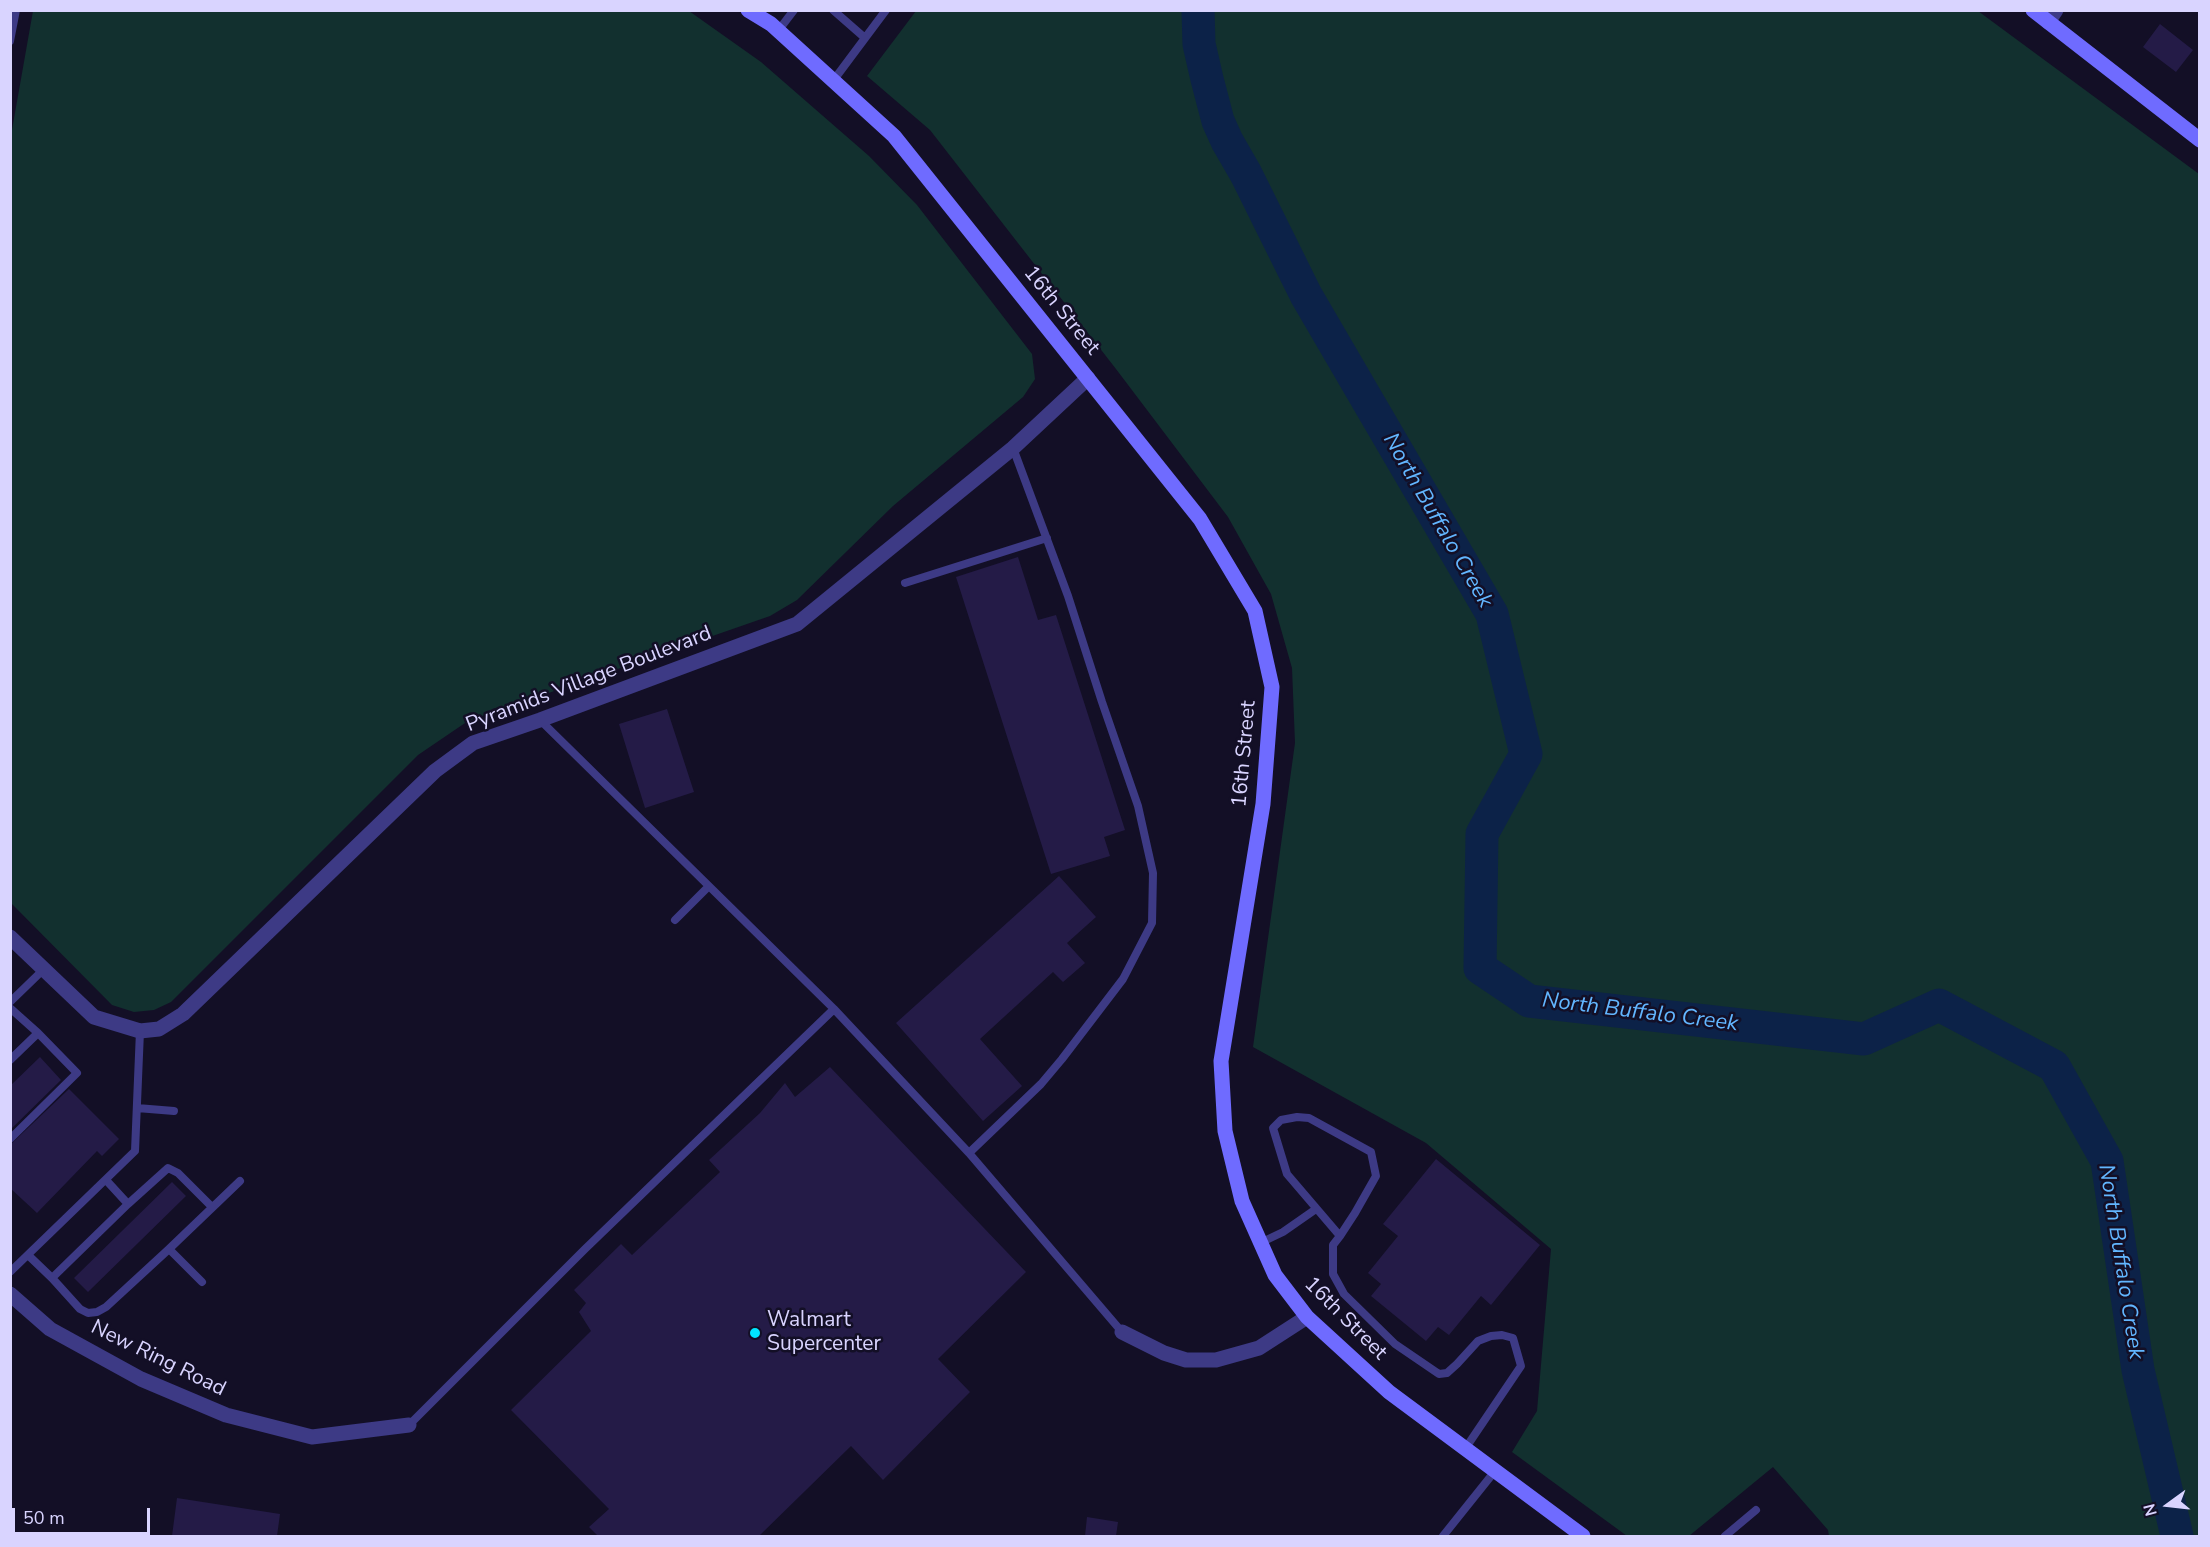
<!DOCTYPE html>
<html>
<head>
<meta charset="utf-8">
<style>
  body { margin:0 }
  #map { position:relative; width:2210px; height:1547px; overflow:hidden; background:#130f26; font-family:"Nunito Sans",sans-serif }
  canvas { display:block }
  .frame { position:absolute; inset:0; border:12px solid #d9d4ff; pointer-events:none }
  .north { position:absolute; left:2138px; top:1475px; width:60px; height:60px; -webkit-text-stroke:4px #130f26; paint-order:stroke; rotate:255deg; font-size:16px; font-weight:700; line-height:24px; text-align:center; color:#d9d4ff }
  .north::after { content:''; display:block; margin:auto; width:21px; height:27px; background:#d9d4ff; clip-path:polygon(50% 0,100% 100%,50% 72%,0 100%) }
  .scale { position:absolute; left:12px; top:1508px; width:138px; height:27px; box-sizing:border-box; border:3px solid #d9d4ff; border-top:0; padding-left:8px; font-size:18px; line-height:21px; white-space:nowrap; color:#d9d4ff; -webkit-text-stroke:4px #130f26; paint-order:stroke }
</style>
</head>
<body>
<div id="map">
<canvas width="2210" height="1547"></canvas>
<div class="frame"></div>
<div class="north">N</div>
<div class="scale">50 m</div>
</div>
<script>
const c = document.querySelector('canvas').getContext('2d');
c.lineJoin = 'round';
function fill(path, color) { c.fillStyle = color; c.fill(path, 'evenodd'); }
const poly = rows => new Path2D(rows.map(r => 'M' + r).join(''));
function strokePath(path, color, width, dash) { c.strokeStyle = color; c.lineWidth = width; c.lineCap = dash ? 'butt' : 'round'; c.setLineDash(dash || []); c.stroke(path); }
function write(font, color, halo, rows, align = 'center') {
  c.font = font + ' "Nunito Sans",sans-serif'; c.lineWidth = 5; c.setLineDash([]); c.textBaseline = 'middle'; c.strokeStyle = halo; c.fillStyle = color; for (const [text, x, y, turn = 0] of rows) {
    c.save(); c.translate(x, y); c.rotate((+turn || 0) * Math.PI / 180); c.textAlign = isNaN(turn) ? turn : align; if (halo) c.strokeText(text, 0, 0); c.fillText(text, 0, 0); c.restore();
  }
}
fill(poly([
  [33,11,689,11,761,62,869,156,917,205,1032,354,1035,379,1023,397,893,506,797,600,770,616,468,721,418,755,171,1002,154,1010,134,1012,112,1005,11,903,10,141],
  [916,11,1978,11,2199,174,2199,1536,1829,1536,1828,1530,1773,1467,1689,1536,1627,1536,1512,1452,1537,1411,1551,1249,1426,1143,1253,1047,1295,743,1292,668,1271,594,1228,517,1116,369,930,130,867,76]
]), '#12302f');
strokePath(poly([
  [1198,10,1199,44,1207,79,1218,121,1227,141,1246,174,1306,295,1492,614,1526,754,1482,834,1480,968,1529,1001,1864,1039,1939,1005,2054,1066,2107,1161,2138,1370,2177,1536]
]), '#0c2248', 33);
fill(poly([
  [2160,24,2193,50,2176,72,2143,47],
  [1018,557,1038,620,1056,615,1125,830,1104,837,1110,856,1051,874,956,577],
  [667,709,694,792,645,808,619,724],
  [1059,876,1096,917,1067,943,1085,963,1063,982,1053,972,980,1039,1022,1086,983,1121,896,1023],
  [40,1057,61,1080,10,1130,10,1086],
  [830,1067,1026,1272,938,1359,970,1392,883,1480,851,1446,759,1536,598,1536,589,1527,609,1509,511,1410,591,1331,579,1312,586,1303,574,1290,621,1244,632,1255,720,1172,709,1160,760,1113,785,1083,795,1097],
  [69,1089,119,1139,102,1156,97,1151,37,1213,10,1188,10,1145],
  [1436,1159,1540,1245,1491,1305,1481,1296,1449,1335,1438,1327,1426,1341,1371,1296,1381,1284,1368,1273,1398,1236,1383,1224],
  [172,1182,186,1196,88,1292,74,1278],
  [177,1498,280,1514,277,1536,172,1536],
  [1087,1517,1118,1522,1116,1536,1085,1536]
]), '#241b47');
strokePath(poly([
  [833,10,865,38],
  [778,31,794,10],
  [10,41,16,10],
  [833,81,886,10],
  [905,583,1047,538],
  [540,720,834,1009,969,1153,1122,1332],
  [675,920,708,887],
  [10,1002,44,969],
  [10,1008,38,1033,10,1060],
  [137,1108,174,1111],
  [10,1139,77,1073,38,1033],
  [969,1153,1041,1084,1062,1059,1123,979,1152,923,1153,873,1138,806,1102,702,1068,596,1013,448],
  [128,1204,168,1168,178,1173,212,1207],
  [1340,1236,1287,1174,1273,1128,1281,1120,1297,1117,1309,1118,1371,1152,1376,1176,1355,1213,1340,1236,1333,1245,1333,1274,1344,1294,1395,1344,1439,1374,1447,1373,1457,1364,1478,1341,1491,1336,1502,1335,1513,1338,1521,1366,1465,1449],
  [1260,1243,1283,1232,1316,1209],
  [169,1249,240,1181],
  [28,1255,52,1278,128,1204,106,1180],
  [10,1272,135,1151,140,1031],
  [52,1278,80,1309,88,1313,97,1312,106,1307,169,1249,202,1282],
  [409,1425,585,1249,834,1009],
  [1443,1536,1495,1471],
  [1725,1536,1756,1510]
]), '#3d3a85', 8);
strokePath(poly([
  [2048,22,2056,10],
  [10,937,94,1017,140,1031,159,1029,183,1014,435,771,473,743,540,720,797,624,1013,448,1088,378],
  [10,1294,50,1329,141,1379,226,1415,312,1437,409,1425],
  [1122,1332,1164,1353,1186,1360,1216,1360,1259,1348,1307,1317]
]), '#3d3a85', 15);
strokePath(poly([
  [748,10,771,24,894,136,1200,519,1255,611,1272,687,1263,804,1221,1061,1225,1131,1242,1201,1275,1275,1307,1317,1389,1392,1583,1536],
  [2033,10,2200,140]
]), '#6f6bff', 15);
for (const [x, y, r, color] of [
  [755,1333,6,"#00e5ff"]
]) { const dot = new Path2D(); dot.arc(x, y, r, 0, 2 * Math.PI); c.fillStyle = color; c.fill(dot); strokePath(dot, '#130f26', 2); }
write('21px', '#d9d4ff', '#130f26', [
  ["16th Street",1061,311,51],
  ["Pyramids Village Boulevard",589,680,-21],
  ["16th Street",1245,754,-85],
  ["16th Street",1345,1319,45],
  ["New Ring Road",158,1359,26]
]);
write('21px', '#d9d4ff', '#130f26', [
  ["Walmart",767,1321],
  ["Supercenter",767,1345]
], 'left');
write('italic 22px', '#62b6ff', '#130f26', [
  ["North Buffalo Creek",1437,521,60],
  ["North Buffalo Creek",1640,1013,7],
  ["North Buffalo Creek",2120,1262,81]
]);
</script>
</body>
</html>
